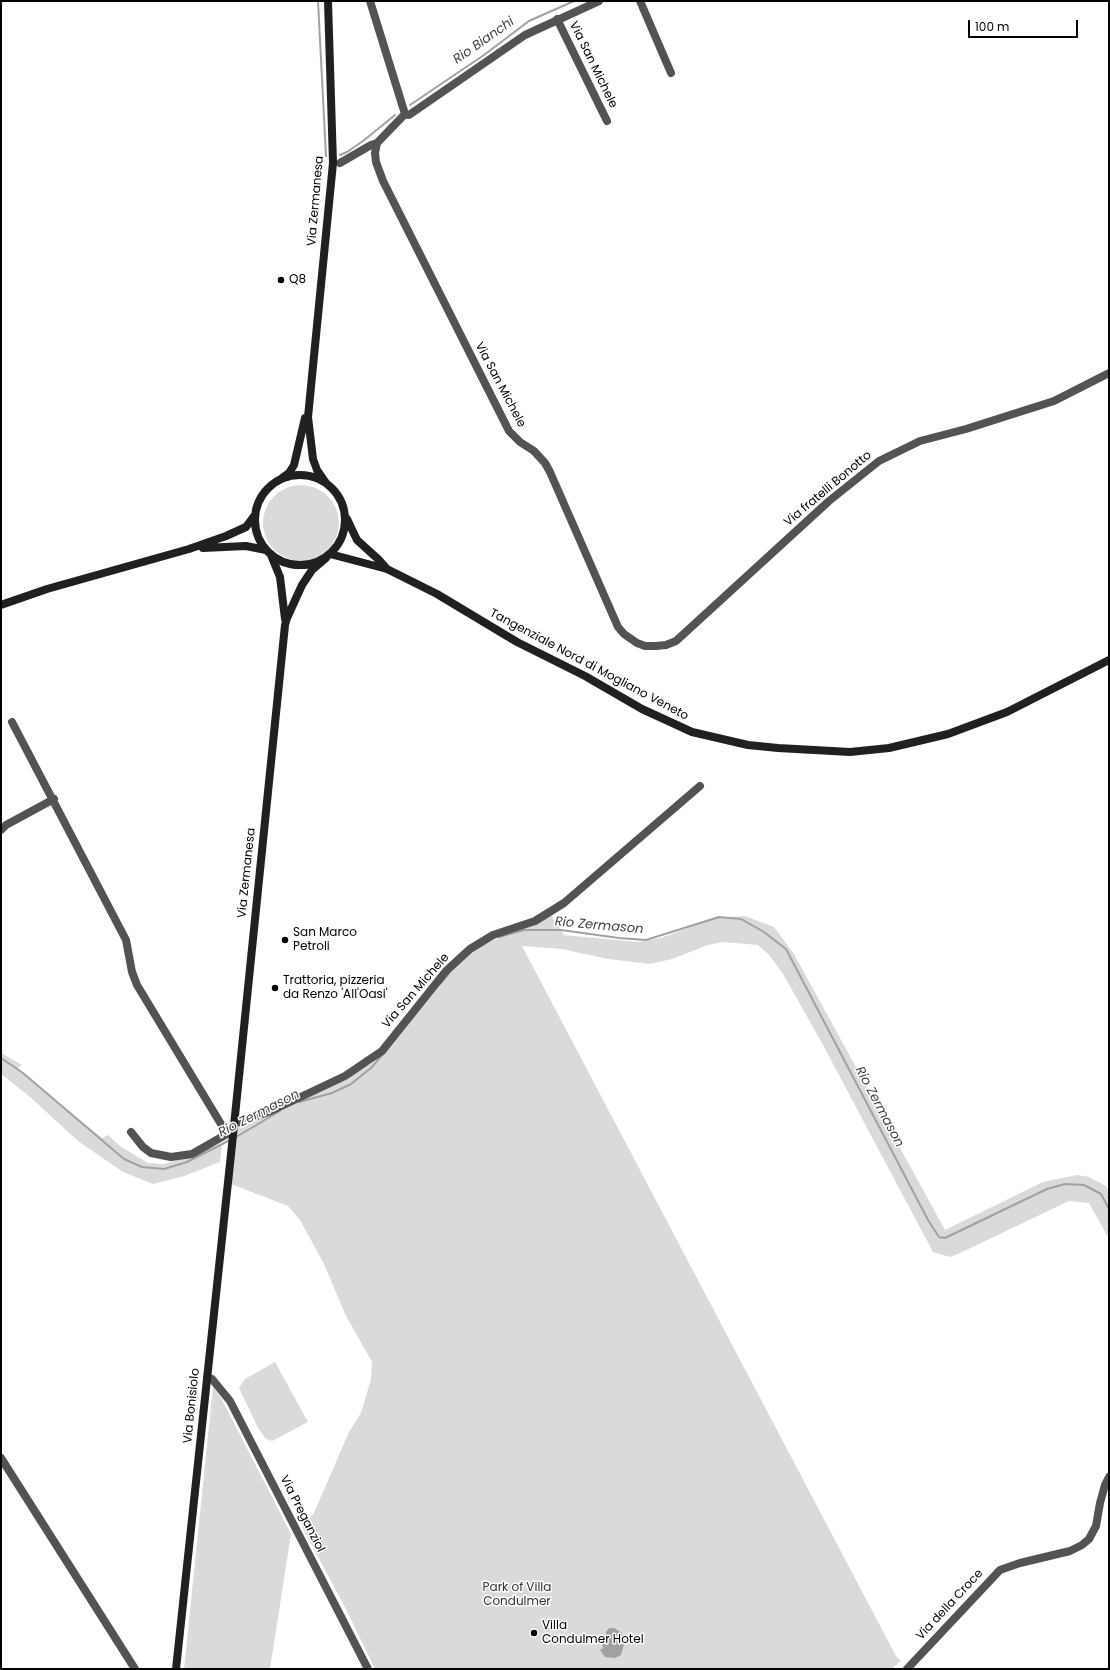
<!DOCTYPE html>
<html>
<head>
<meta charset="utf-8">
<style>
  body { margin:0 }
  #map { position:relative; width:1110px; height:1670px; overflow:hidden; background:#fff; font-family:Poppins,sans-serif }
  canvas { display:block }
  .frame { position:absolute; inset:0; border:2px solid #000; pointer-events:none }
  .scale { position:absolute; left:968px; top:20px; width:110px; height:18px; box-sizing:border-box; border:2px solid #000; border-top:0; padding-left:5px; font-size:12px; line-height:14px; white-space:nowrap; color:#000; -webkit-text-stroke:3px #fff; paint-order:stroke }
</style>
</head>
<body>
<div id="map">
<canvas width="1110" height="1670"></canvas>
<div class="frame"></div>
<div class="scale">100 m</div>
</div>
<script>
const c = document.querySelector('canvas').getContext('2d');
c.lineJoin = 'round';
function fill(path, color) { c.fillStyle = color; c.fill(path, 'evenodd'); }
const poly = rows => new Path2D(rows.map(r => 'M' + r).join(''));
function strokePath(path, color, width, dash) { c.strokeStyle = color; c.lineWidth = width; c.lineCap = dash ? 'butt' : 'round'; c.setLineDash(dash || []); c.stroke(path); }
function write(font, color, halo, rows, align = 'center') {
  c.font = font + ' Poppins,sans-serif'; c.lineWidth = 3; c.setLineDash([]); c.textBaseline = 'middle'; c.strokeStyle = halo; c.fillStyle = color; for (const [text, x, y, turn = 0] of rows) {
    c.save(); c.translate(x, y); c.rotate((+turn || 0) * Math.PI / 180); c.textAlign = isNaN(turn) ? turn : align; if (halo) c.strokeText(text, 0, 0); c.fillText(text, 0, 0); c.restore();
  }
}
fill(poly([
  '263 523a38 38 0 1 1 76 0a38 38 0 1 1-76 0Z',
  [551,915,564,935,638,942,661,938,715,918,745,916,774,927,794,954,945,1230,1043,1182,1077,1175,1089,1177,1106,1186,1109,1192,1109,1239,1089,1203,1069,1201,958,1254,950,1257,933,1252,823,1045,783,974,770,956,758,945,723,942,708,945,672,959,650,964,608,959,562,949,522,946,896,1656,901,1661,891,1669,375,1669,345,1607,302,1527,314,1513,349,1432,361,1413,371,1379,372,1362,346,1316,324,1264,300,1220,288,1206,231,1184,238,1128,260,1119,354,1074,374,1062,384,1053,452,969,472,951,514,930],
  [1,1053,22,1065,17,1069,102,1138,108,1135,120,1146,148,1163,163,1164,185,1158,222,1143,220,1162,184,1176,153,1184,123,1172,78,1141,29,1096,1,1074],
  [275,1362,308,1422,272,1441,266,1439,258,1428,239,1388,245,1379],
  [213,1387,220,1396,291,1534,270,1669,184,1669]
]), '#dadada');
fill(poly([
  [609,1628,614,1628,622,1633,625,1641,621,1655,615,1658,605,1657,600,1650,603,1648,601,1641,606,1637,606,1632]
]), '#a1a1a1');
strokePath(poly([
  [318,1,326,156],
  [410,105,484,55,529,21,574,1],
  [340,155,347,152,363,141,395,115],
  [499,937,524,930,561,930,619,938,646,940,719,917,741,919,764,932,786,949,928,1220,939,1237,945,1238,1047,1189,1065,1184,1084,1185,1101,1194,1109,1209],
  [440,984,450,972],
  [1,1058,23,1073,124,1159,142,1167,164,1169,187,1162,230,1140],
  [299,1102,332,1093,351,1084,371,1068,383,1054],
  [236,1137,280,1111]
]), '#a1a1a1', 2);
strokePath(poly([
  [370,1,405,114,377,143,375,153,376,162,383,181,509,431,520,442,534,451,545,463,550,472,618,627,624,634,637,643,645,646,656,646,666,645,676,641,829,501,879,461,920,441,966,429,1054,401,1109,373],
  [640,1,671,73],
  [557,19,607,121],
  [405,114,409,115,525,35,599,1],
  [340,163,371,145,377,143],
  [12,722,126,940,132,972,137,985,227,1134],
  [1,830,6,825,54,799],
  [131,1132,143,1147,151,1153,171,1157,192,1154,227,1134,234,1124,271,1111,345,1076,382,1051,446,971,470,949,493,935,535,921,564,903,700,786],
  [1,1458,135,1669],
  [907,1669,1000,1570,1020,1563,1070,1551,1082,1545,1089,1539,1096,1526,1100,1503,1105,1485,1109,1477]
]), '#535353', 8);
strokePath(poly([
  [207,1378,212,1379,230,1401,368,1669]
]), '#535353', 8);
strokePath(poly([
  '255 520a45 45 0 1 1 90 0a45 45 0 1 1-90 0Z',
  [282,478,289,473,294,465,305,418],
  [326,483,317,470,313,459,308,417,333,163,328,1],
  [347,519,357,540,378,559,387,569],
  [203,548,246,546,266,550],
  [330,554,387,569,437,594,517,642,585,676,642,709,692,732,748,745,778,748,850,752,889,748,948,734,1007,712,1109,660],
  [271,555,280,577,285,619],
  [1,605,47,589,189,549,226,536,246,527,255,515],
  [176,1669,232,1145,285,625,287,618,302,585,312,570,326,558]
]), '#202020', 8);
for (const [x, y, r, color] of [
  [281,280,4,"#000"],
  [285,940,4,"#000"],
  [275,988,4,"#000"],
  [534,1633,4,"#000"]
]) { const dot = new Path2D(); dot.arc(x, y, r, 0, 2 * Math.PI); c.fillStyle = color; c.fill(dot); strokePath(dot, '#fff', 1.5); }
write('12px', '#000', '#fff', [
  ["Via San Michele",593,65,64],
  ["Via Zermanesa",316,201,-85],
  ["Via San Michele",500,385,62],
  ["Via fratelli Bonotto",828,489,-40],
  ["Tangenziale Nord di Mogliano Veneto",589,665,28],
  ["Via Zermanesa",247,873,-84],
  ["Via San Michele",416,991,-49],
  ["Via Bonisiolo",192,1406,-84],
  ["Via Preganziol",302,1514,63],
  ["Via della Croce",950,1605,-47]
]);
write('12px', '#000', '#fff', [
  ["Q8",289,280],
  ["San Marco",293,933],
  ["Petroli",293,947],
  ["Trattoria, pizzeria",283,981],
  ["da Renzo 'All'Oasi'",283,995],
  ["Villa",542,1626],
  ["Condulmer Hotel",542,1640]
], 'left');
write('12px', '#313131', '#fff', [
  ["Park of Villa",517,1588],
  ["Condulmer",517,1602]
]);
write('italic 13px', '#424242', '#fff', [
  ["Rio Bianchi",484,41,-35],
  ["Rio Zermason",599,926,5],
  ["Rio Zermason",879,1107,62],
  ["Rio Zermason",259,1114,-27]
]);
</script>
</body>
</html>
